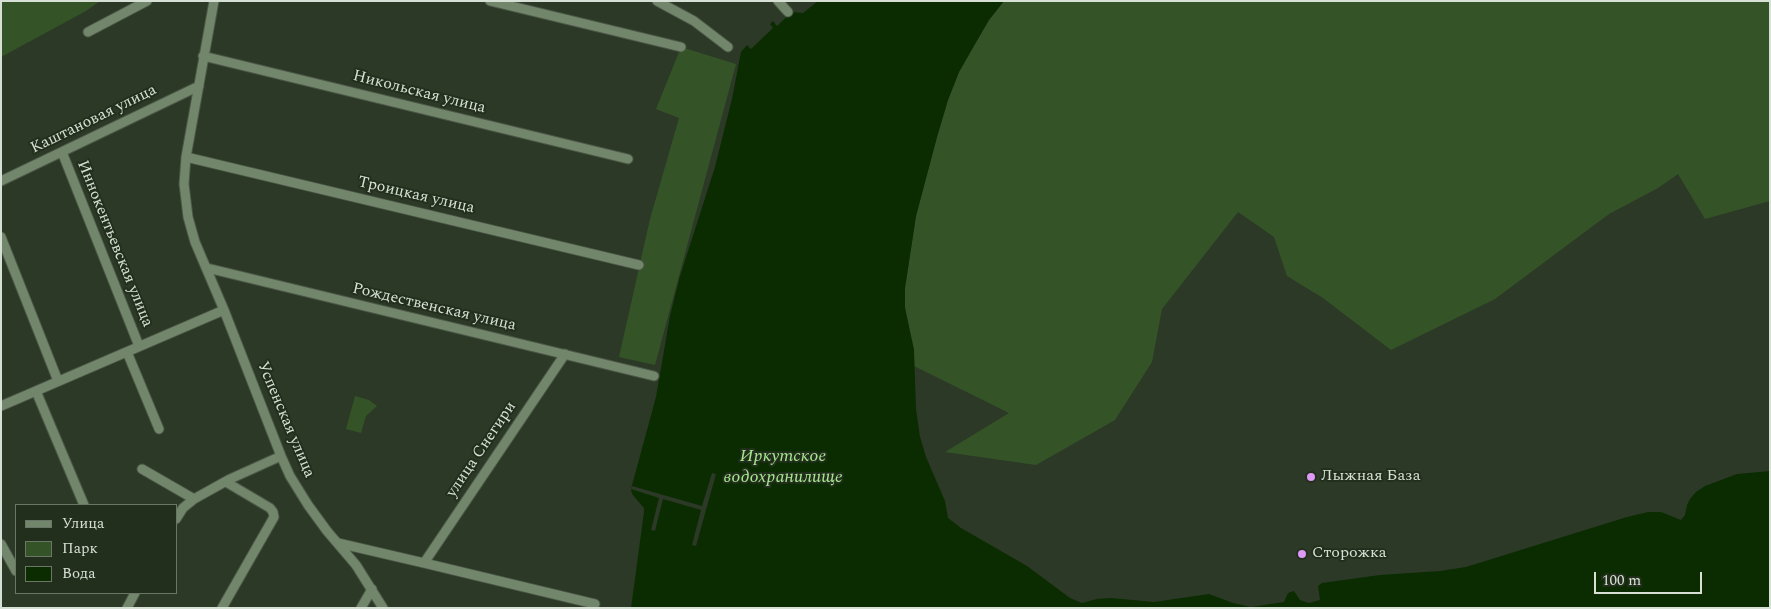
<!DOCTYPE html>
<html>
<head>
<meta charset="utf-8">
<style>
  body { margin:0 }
  #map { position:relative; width:1771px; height:609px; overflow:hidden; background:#2c3927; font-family:Spectral,serif }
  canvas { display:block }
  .frame { position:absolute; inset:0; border:2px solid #d7e0d4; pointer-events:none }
  .legend { position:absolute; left:15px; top:504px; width:162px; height:90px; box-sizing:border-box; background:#222f1d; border:1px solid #6a7666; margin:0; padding:6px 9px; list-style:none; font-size:15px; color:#d7e0d4 }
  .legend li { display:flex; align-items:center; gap:10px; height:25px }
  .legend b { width:25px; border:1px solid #6a7666 }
  .scale { position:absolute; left:1594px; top:572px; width:108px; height:22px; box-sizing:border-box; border:2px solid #d7e0d4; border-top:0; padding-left:6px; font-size:15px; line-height:18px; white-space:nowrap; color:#d7e0d4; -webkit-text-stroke:4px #222f1d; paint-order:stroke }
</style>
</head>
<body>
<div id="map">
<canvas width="1771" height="609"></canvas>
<div class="frame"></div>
<ul class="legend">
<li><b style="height:6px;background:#72866b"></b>Улица</li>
<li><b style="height:14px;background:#345427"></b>Парк</li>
<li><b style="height:14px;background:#0b2c00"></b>Вода</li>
</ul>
<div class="scale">100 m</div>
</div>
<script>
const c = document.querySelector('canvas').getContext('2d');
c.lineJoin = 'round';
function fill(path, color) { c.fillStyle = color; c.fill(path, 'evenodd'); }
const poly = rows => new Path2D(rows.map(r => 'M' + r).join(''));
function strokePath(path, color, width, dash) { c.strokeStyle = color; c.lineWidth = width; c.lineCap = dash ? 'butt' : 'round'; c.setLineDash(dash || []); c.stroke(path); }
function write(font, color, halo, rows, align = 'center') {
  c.font = font + ' Spectral,serif'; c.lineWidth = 4; c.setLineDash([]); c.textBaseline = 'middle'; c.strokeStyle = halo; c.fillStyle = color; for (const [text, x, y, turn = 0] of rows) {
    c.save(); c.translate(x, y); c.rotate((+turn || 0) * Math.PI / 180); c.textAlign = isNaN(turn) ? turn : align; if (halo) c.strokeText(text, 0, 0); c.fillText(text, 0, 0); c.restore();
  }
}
fill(poly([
  [1,1,100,1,86,11,1,57],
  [1004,1,1770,1,1770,201,1705,219,1678,174,1658,188,1609,214,1495,299,1391,350,1323,298,1287,276,1274,237,1238,212,1162,309,1152,362,1115,420,1036,465,945,452,1009,413,914,366,914,350,905,308,905,288,916,216,937,137,948,100,959,72,975,44,989,20],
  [681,47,736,64,655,365,619,357,650,219,679,118,656,109],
  [355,396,369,400,377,406,366,416,361,433,346,429]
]), '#345427');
fill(poly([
  [818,1,1004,1,989,20,975,44,959,72,948,100,937,137,916,216,905,288,905,308,914,350,916,409,920,437,926,457,945,501,948,518,961,528,1027,566,1070,598,1082,603,1097,599,1111,598,1154,602,1209,594,1233,603,1251,607,1284,602,1288,593,1294,591,1300,600,1309,603,1320,600,1318,586,1322,583,1380,575,1440,571,1466,567,1627,517,1648,512,1661,512,1681,520,1685,515,1687,505,1690,499,1696,492,1705,486,1737,474,1770,471,1770,608,631,608,644,512,644,508,632,494,631,489,656,397,670,316,680,276,715,167,732,99,740,57,741,52,747,45,751,49,773,28,770,24,773,21,777,26,792,12,803,13]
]), '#0b2c00');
fill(poly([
  [712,473,716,474,696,546,692,545,701,510,663,499,655,531,651,530,659,498,631,489,632,486,702,506]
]), '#2c3927');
const minor = poly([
  [214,1,186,157,184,184,188,217,195,242,224,310,281,456,290,476,308,505,327,531,356,565,383,608],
  [490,1,681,47],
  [657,1,694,21,728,47],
  [778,1,788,12],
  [88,32,147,1],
  [203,56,628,159],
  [62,152,139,346],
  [186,157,639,265],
  [1,181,199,86],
  [1,237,58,381],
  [207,268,654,376],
  [127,352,159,429],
  [36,391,84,505],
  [1,406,224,310],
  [142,469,194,499],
  [176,519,183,508,194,499,230,479,281,456],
  [338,543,424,563,565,354],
  [1,544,16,571],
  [424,563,595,604],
  [127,608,135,593],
  [222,608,274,517,273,512,270,508,226,482],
  [361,608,372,589]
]);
strokePath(minor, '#4b5746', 11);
strokePath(minor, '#72866b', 9);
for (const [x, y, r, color] of [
  [1311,477,5,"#dd99f4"],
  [1302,554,5,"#dd99f4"]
]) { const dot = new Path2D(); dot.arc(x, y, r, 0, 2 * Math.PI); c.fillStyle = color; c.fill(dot); strokePath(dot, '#222f1d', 2); }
write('16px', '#d7e0d4', '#222f1d', [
  ["Никольская улица",419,93,14],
  ["Каштановая улица",94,120,-26],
  ["Троицкая улица",416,196,13],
  ["Иннокентьевская улица",114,244,68],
  ["Рождественская улица",434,308,13],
  ["Успенская улица",285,420,67],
  ["улица Снегири",482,450,-56]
]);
write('16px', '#d7e0d4', '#222f1d', [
  ["Лыжная База",1321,477],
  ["Сторожка",1312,554]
], 'left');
write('italic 18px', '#a7e68e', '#222f1d', [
  ["Иркутское",783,457],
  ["водохранилище",783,478]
]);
</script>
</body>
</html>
